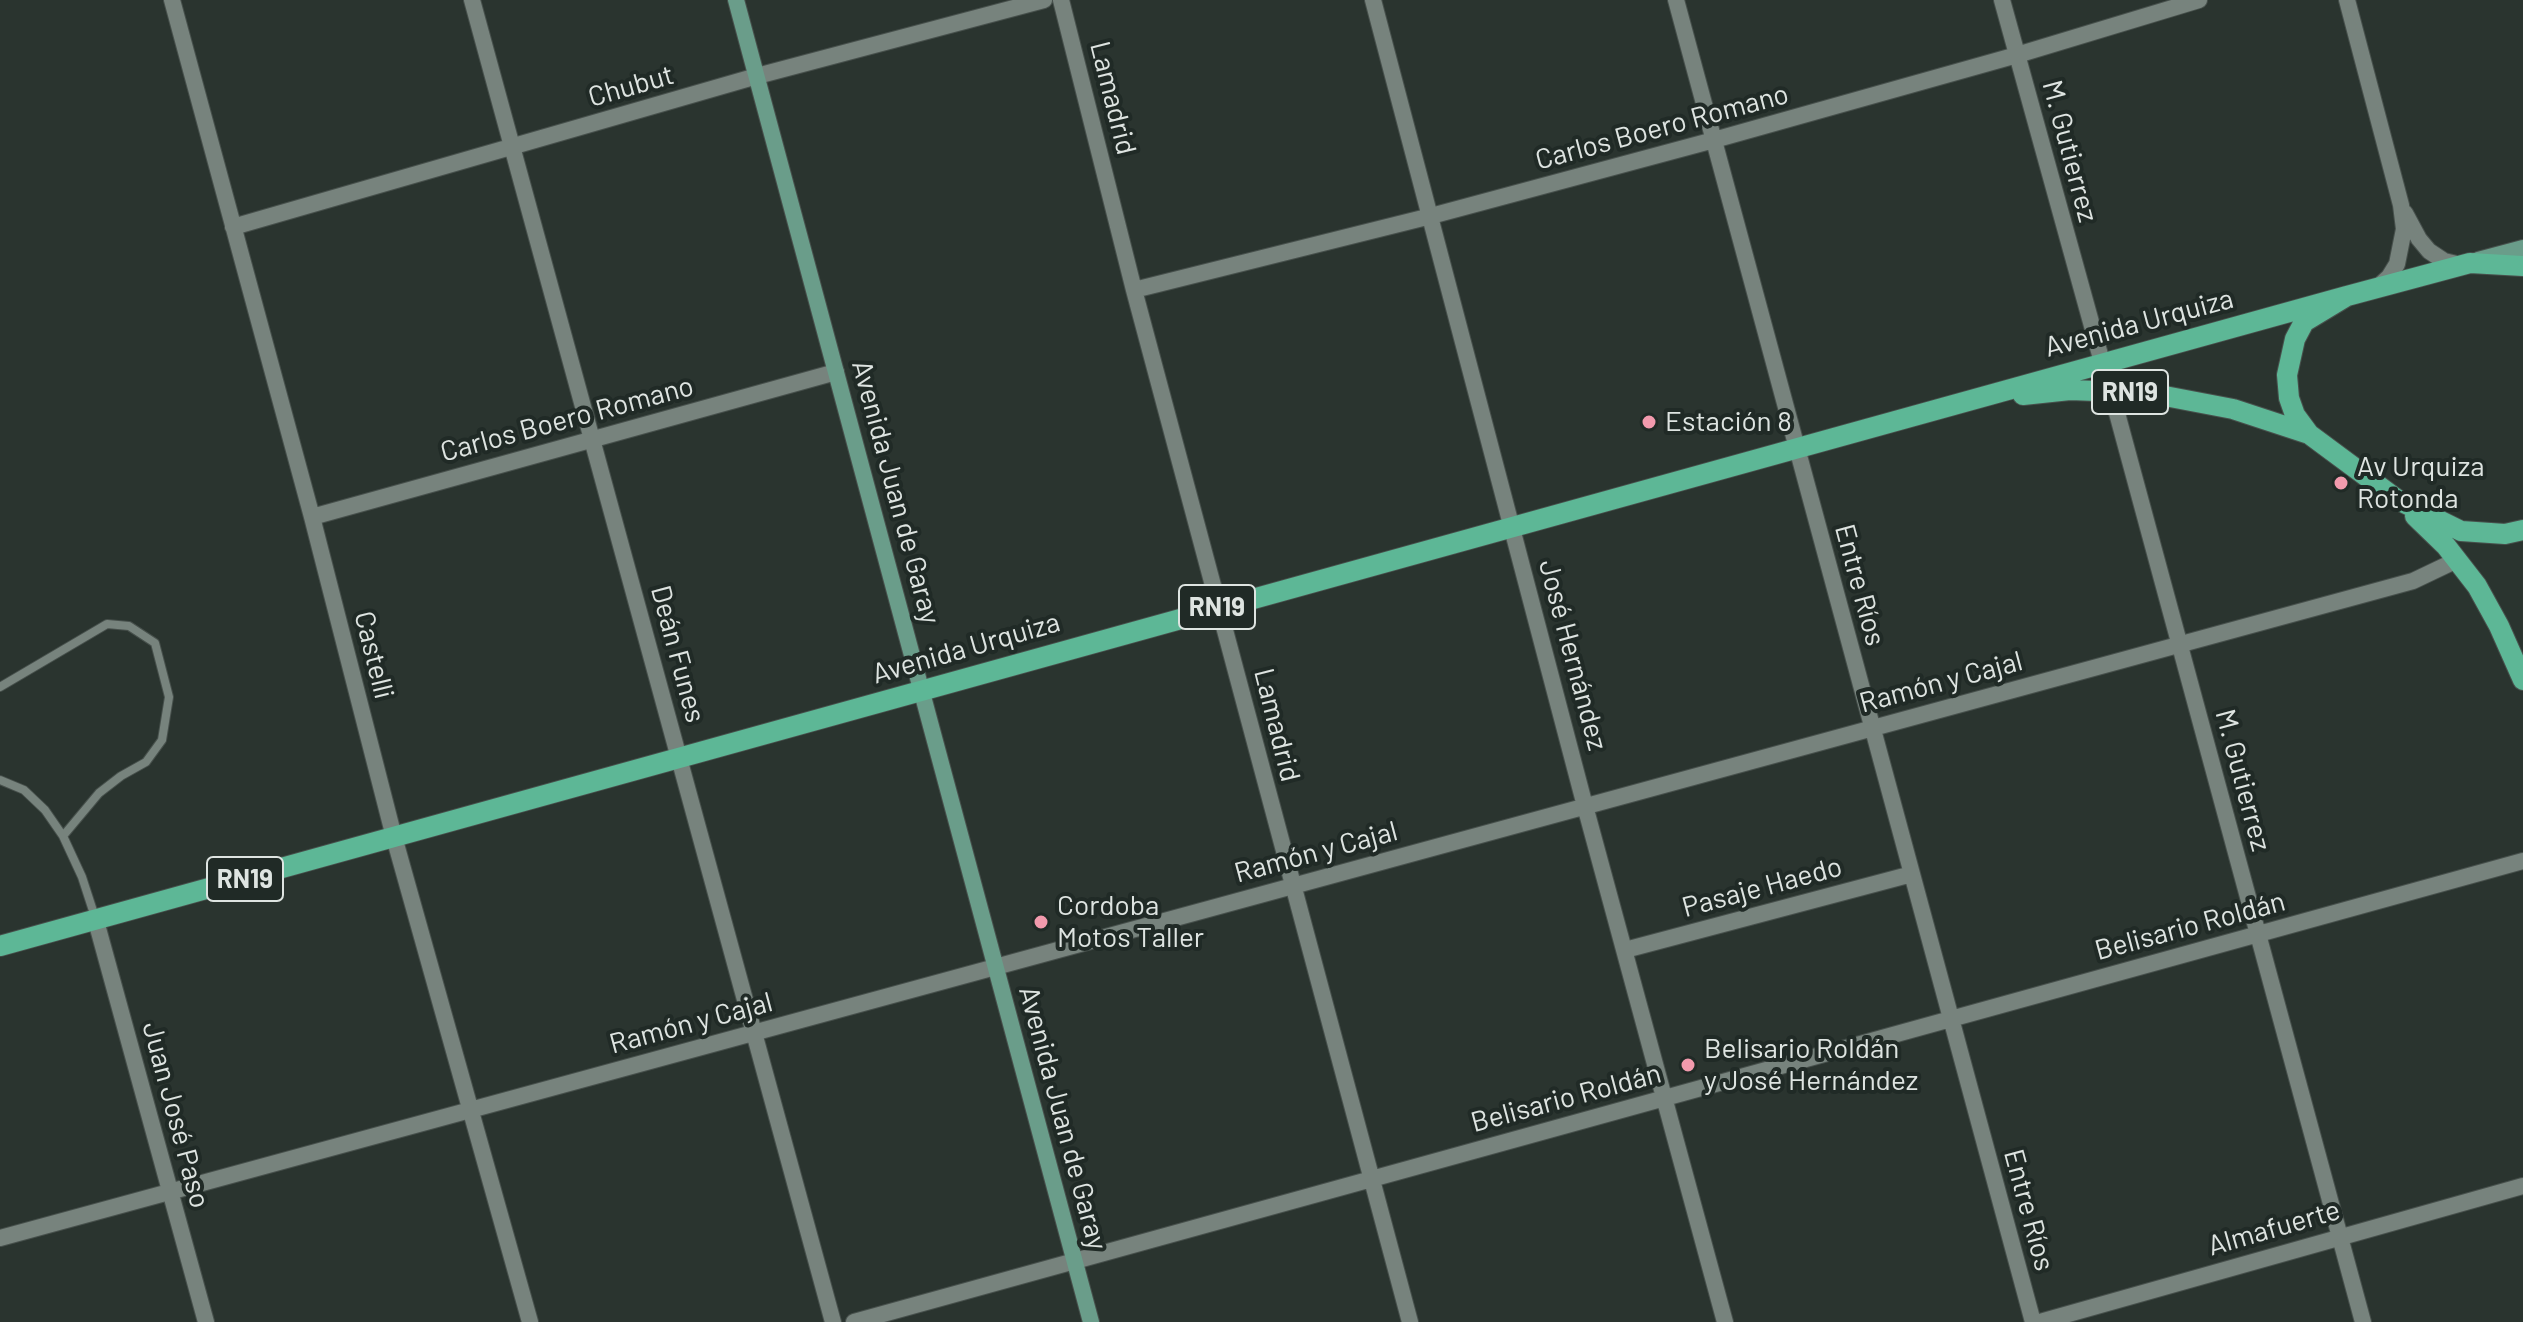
<!DOCTYPE html>
<html>
<head>
<meta charset="utf-8">
<style>
  body { margin:0 }
  canvas { display:block; background:#2a342f }
</style>
</head>
<body>
<canvas width="2523" height="1322"></canvas>
<script>
const c = document.querySelector('canvas').getContext('2d');
c.lineJoin = 'round';
const poly = rows => new Path2D(rows.map(r => 'M' + r).join(''));
function strokePath(path, color, width, dash) { c.strokeStyle = color; c.lineWidth = width; c.lineCap = dash ? 'butt' : 'round'; c.setLineDash(dash || []); c.stroke(path); }
function write(font, color, halo, rows, align = 'center') {
  c.font = font + ' Barlow,sans-serif'; c.lineWidth = 8; c.setLineDash([]); c.textBaseline = 'middle'; c.strokeStyle = halo; c.fillStyle = color; for (const [text, x, y, turn = 0] of rows) {
    c.save(); c.translate(x, y); c.rotate((+turn || 0) * Math.PI / 180); c.textAlign = isNaN(turn) ? turn : align; if (halo) c.strokeText(text, 0, 0); c.fillText(text, 0, 0); c.restore();
  }
}
const lane = poly([
  [0,687,107,624,129,626,155,643,169,697,162,740,146,762,121,776,99,793,63,836,45,810,24,790,0,780],
  [63,836,82,877,95,917]
]);
const street = poly([
  [172,0,312,517,394,837,530,1322],
  [472,0,833,1322],
  [1061,0,1134,290,1410,1322],
  [1373,0,1585,806,1725,1322],
  [1676,0,2033,1322],
  [2002,0,2102,362],
  [2347,0,2401,205,2404,229,2397,264,2389,277,2378,287],
  [2405,213,2419,239,2429,251,2444,261,2461,265],
  [233,227,757,76,1044,0],
  [1134,290,1431,216,1714,140,2017,55,2199,0],
  [2111,391,2363,1322],
  [312,517,836,372],
  [96,921,206,1322],
  [1625,950,1912,874],
  [0,1238,2413,581,2457,560],
  [854,1322,2523,861],
  [2040,1322,2523,1186]
]);
const secondary = poly([
  [736,0,1091,1322],
  [2478,260,2523,248]
]);
const primary = poly([
  [2523,266,2470,263,2347,296,2304,322,2295,339,2287,375,2289,398,2295,415,2309,434,2398,500,2461,531,2505,534,2523,530],
  [2023,395,2070,390,2149,393,2233,409,2309,434],
  [2415,516,2446,546,2477,586,2499,626,2523,680],
  [0,946,2347,296]
]);
strokePath(lane, '#47504c', 10);
strokePath(street, '#47504c', 18);
strokePath(secondary, '#47504c', 18);
strokePath(primary, '#47504c', 22);
strokePath(lane, '#77837d', 8);
strokePath(street, '#77837d', 16);
strokePath(secondary, '#6a9d8a', 16);
strokePath(primary, '#5db796', 20);
for (const [x, y, r, color] of [
  [1649,422,8,"#f29aad"],
  [2341,483,8,"#f29aad"],
  [1041,922,8,"#f29aad"],
  [1688,1065,8,"#f29aad"]
]) { const dot = new Path2D(); dot.arc(x, y, r, 0, 2 * Math.PI); c.fillStyle = color; c.fill(dot); strokePath(dot, '#202a26', 3); }
for (const [x, y, w] of [
  [2130,392,76],
  [1217,607,76],
  [245,879,76]
]) { const box = new Path2D(); box.roundRect(x - w / 2, y - 22, w, 44, 6); c.fillStyle = '#202a26'; c.fill(box); strokePath(box, '#dee4e1', 2); }
write('bold 26px', '#dee4e1', null, [
  ["RN19",2130,392],
  ["RN19",1217,607],
  ["RN19",245,879]
]);
write('28px', '#dee4e1', '#202a26', [
  ["Chubut",631,86,-16],
  ["Lamadrid",1113,98,76],
  ["Carlos Boero Romano",1662,127,-15],
  ["M. Gutierrez",2070,151,75],
  ["Avenida Urquiza",2139,323,-15],
  ["Carlos Boero Romano",567,419,-15],
  ["Avenida Juan de Garay",896,492,75],
  ["Entre Ríos",1860,585,75],
  ["Avenida Urquiza",966,648,-16],
  ["Deán Funes",678,654,75],
  ["Castelli",374,655,76],
  ["José Hernández",1573,655,75],
  ["Ramón y Cajal",1941,682,-15],
  ["Lamadrid",1277,725,76],
  ["M. Gutierrez",2243,780,75],
  ["Ramón y Cajal",1316,852,-15],
  ["Pasaje Haedo",1762,887,-15],
  ["Belisario Roldán",2190,926,-15],
  ["Ramón y Cajal",691,1023,-15],
  ["Belisario Roldán",1566,1098,-15],
  ["Juan José Paso",176,1115,75],
  ["Avenida Juan de Garay",1063,1118,75],
  ["Entre Ríos",2029,1210,75],
  ["Almafuerte",2274,1228,-16]
]);
write('28px', '#dee4e1', '#202a26', [
  ["Estación 8",1665,422],
  ["Av Urquiza",2357,467],
  ["Rotonda",2357,499],
  ["Cordoba",1057,906],
  ["Motos Taller",1057,938],
  ["Belisario Roldán",1704,1049],
  ["y José Hernández",1704,1081]
], 'left');
</script>
</body>
</html>
